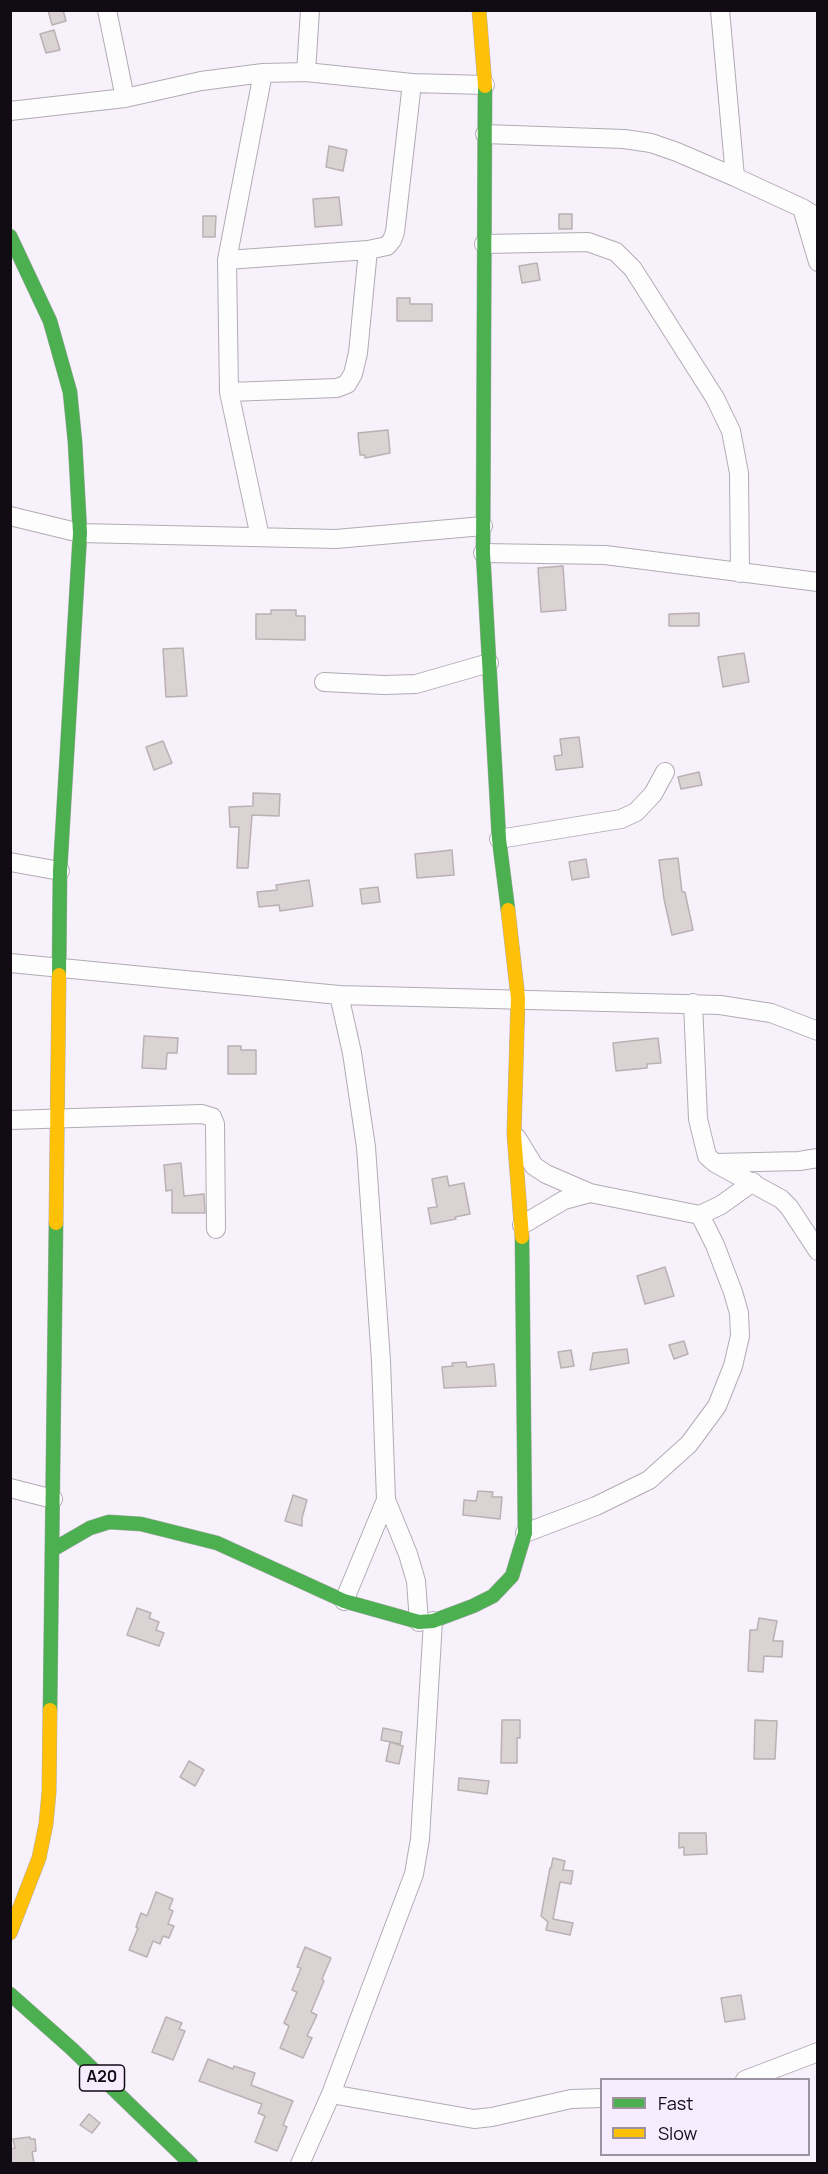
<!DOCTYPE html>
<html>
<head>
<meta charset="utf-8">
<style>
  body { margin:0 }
  #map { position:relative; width:828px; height:2174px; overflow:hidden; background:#f7f1fb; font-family:Manrope,sans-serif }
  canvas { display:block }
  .frame { position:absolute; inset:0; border:12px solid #110b14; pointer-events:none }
  .legend { position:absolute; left:600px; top:2078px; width:210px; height:78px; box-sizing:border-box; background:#f8edff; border:2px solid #9c93a1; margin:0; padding:8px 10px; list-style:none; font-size:18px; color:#110b14 }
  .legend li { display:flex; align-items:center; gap:12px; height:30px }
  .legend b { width:30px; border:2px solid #9c93a1 }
</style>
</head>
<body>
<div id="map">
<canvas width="828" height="2174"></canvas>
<div class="frame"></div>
<ul class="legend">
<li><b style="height:8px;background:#4caf50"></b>Fast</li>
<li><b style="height:8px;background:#ffc107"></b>Slow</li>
</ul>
</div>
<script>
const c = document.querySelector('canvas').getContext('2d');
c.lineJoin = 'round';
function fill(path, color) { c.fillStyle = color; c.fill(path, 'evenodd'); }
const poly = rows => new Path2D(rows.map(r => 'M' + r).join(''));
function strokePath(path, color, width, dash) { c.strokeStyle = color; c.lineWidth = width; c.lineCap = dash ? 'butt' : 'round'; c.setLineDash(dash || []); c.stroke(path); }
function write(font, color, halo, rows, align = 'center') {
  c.font = font + ' Manrope,sans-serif'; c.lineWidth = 4.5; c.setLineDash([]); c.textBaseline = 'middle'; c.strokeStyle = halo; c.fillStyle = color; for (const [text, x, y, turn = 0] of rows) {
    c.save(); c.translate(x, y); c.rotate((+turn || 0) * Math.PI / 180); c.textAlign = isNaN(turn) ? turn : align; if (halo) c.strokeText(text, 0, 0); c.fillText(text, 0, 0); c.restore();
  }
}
const building = poly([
  [48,10,63,10,66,21,52,25,48,10],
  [54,30,60,50,46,53,40,34,54,30],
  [329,146,347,150,343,171,326,167,329,146],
  [339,197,342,225,315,227,313,199,339,197],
  [559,214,572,214,572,229,559,229,559,214],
  [203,216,216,216,215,237,203,237,203,216],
  [537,263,540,280,522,283,519,266,537,263],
  [397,298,410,298,410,304,432,304,432,321,397,321,397,298],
  [388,430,390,453,365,458,365,455,360,455,358,433,388,430],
  [563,566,566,610,541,612,538,568,563,566],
  [271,610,296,610,296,616,305,616,305,640,256,639,256,614,271,614,271,610],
  [699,613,699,626,669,626,669,614,699,613],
  [183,648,187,696,166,697,163,649,183,648],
  [744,653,749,682,723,687,718,657,744,653],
  [579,737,583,767,556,770,554,756,562,755,560,739,579,737],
  [163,741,172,763,154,770,146,747,163,741],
  [699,772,702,785,681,789,678,777,699,772],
  [253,793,280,794,279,816,252,815,248,868,237,868,239,827,230,827,229,807,253,806,253,793],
  [452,850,454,875,417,878,415,854,452,850],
  [678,858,682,892,685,892,693,930,672,935,664,899,659,860,678,858],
  [586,859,589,877,572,880,569,862,586,859],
  [309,880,313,906,280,911,279,905,259,907,257,892,277,890,276,885,309,880],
  [378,887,380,902,362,904,360,889,378,887],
  [144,1036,178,1038,177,1053,167,1053,166,1069,142,1068,144,1036],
  [658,1038,661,1063,647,1064,647,1068,616,1071,613,1043,658,1038],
  [228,1046,241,1046,241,1050,256,1050,256,1074,228,1074,228,1046],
  [181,1163,184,1196,204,1194,205,1213,172,1213,172,1190,166,1191,164,1165,181,1163],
  [447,1176,449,1186,464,1183,470,1214,455,1217,456,1219,431,1224,428,1208,437,1207,432,1179,447,1176],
  [665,1267,674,1296,645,1304,637,1276,665,1267],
  [684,1341,688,1354,674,1359,669,1345,684,1341],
  [627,1349,629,1363,590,1370,593,1353,627,1349],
  [571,1350,574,1366,561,1368,558,1352,571,1350],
  [466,1362,467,1367,494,1364,496,1386,444,1388,442,1367,453,1366,452,1363,466,1362],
  [478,1491,493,1492,492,1497,502,1497,500,1519,463,1515,464,1500,476,1501,478,1491],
  [293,1495,307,1500,302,1518,302,1526,285,1521,293,1495],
  [137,1608,151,1613,149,1618,159,1622,156,1630,164,1633,159,1646,127,1635,137,1608],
  [759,1618,777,1621,773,1641,783,1641,782,1657,764,1656,763,1672,748,1671,750,1630,757,1630,759,1618],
  [502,1720,520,1720,520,1738,517,1738,517,1763,501,1763,502,1720],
  [755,1720,777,1721,775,1759,754,1759,755,1720],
  [383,1728,402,1732,400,1744,381,1740,383,1728],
  [390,1742,403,1746,399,1764,386,1761,390,1742],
  [189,1761,204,1770,195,1786,180,1777,189,1761],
  [459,1778,489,1781,487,1794,458,1790,459,1778],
  [679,1833,706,1833,707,1854,684,1855,684,1847,679,1848,679,1833],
  [553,1858,565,1861,563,1870,573,1871,571,1884,560,1882,553,1919,573,1923,570,1935,546,1930,548,1922,541,1916,550,1868,551,1868,553,1858],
  [156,1892,173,1899,169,1909,173,1911,168,1924,174,1926,169,1938,163,1936,160,1944,153,1941,147,1957,129,1950,138,1928,136,1927,141,1913,147,1916,156,1892],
  [305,1947,331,1958,322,1979,324,1981,311,2012,317,2015,307,2036,312,2038,303,2058,280,2048,289,2026,284,2023,297,1992,292,1990,301,1968,297,1967,305,1947],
  [741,1995,745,2019,725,2022,721,1998,741,1995],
  [166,2017,182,2023,179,2029,185,2031,173,2060,152,2052,166,2017],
  [208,2059,233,2069,234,2066,255,2073,251,2085,293,2101,283,2125,287,2127,277,2151,255,2142,265,2116,258,2113,262,2104,199,2081,208,2059],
  [89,2114,100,2123,92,2133,80,2125,89,2114],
  [30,2137,30,2139,35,2139,36,2151,32,2152,34,2163,10,2163,10,2149,15,2148,13,2139,30,2137]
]);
fill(building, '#dbd2d4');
strokePath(building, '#b9b1b2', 1.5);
const street = poly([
  [107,10,125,98],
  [720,10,735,177],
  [306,72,310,10],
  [10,111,125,98,201,81,263,73,306,72,412,83,485,85],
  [485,134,624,139,651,143,677,152,735,177,802,208,818,218],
  [802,208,818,262],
  [484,244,588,242,616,252,633,269,715,398,731,431,739,473,740,573],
  [227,260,368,250,387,246,392,240,395,232,412,83],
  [229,392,337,388,347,384,353,374,358,353,368,250],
  [10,516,80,533,336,539,483,526],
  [260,537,229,392,227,260,263,73],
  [483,553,605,555,818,582],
  [324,682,384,685,416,684,489,663],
  [499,839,621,819,636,812,653,794,665,772],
  [10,862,60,871],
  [10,963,339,995,720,1005,771,1013,818,1031],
  [339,995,352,1053,366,1147,381,1361,386,1500,408,1554,416,1581,419,1622],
  [693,1003,698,1119,707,1156,715,1163,781,1199,789,1207,818,1251],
  [10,1120,202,1114,212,1117,215,1124,216,1229],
  [517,1138,534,1166,546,1174,590,1193],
  [717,1163,799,1161,818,1158],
  [522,1225,564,1200,590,1193,700,1215,721,1205,753,1182],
  [10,1488,53,1499],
  [525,1533,596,1506,649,1480,689,1444,717,1406,733,1366,740,1336,739,1313,733,1292,715,1245,700,1215],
  [344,1601,386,1500],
  [745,2080,818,2052],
  [331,2094,474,2119,492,2117,571,2099,602,2098],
  [300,2164,331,2094,414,1874,420,1839,433,1621]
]);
const fast = poly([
  [485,86,483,553,499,839,508,910],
  [10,236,50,321,70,392,75,442,80,533,60,871,59,975],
  [52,1550,90,1528,109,1522,141,1524,217,1543,344,1601,419,1622,433,1621,473,1606,493,1596,512,1576,525,1533,522,1237],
  [50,1710,56,1223],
  [10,1994,72,2049,191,2164]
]);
const slow = poly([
  [479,10,485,86],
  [508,910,518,998,514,1134,522,1237],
  [56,1223,59,975],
  [10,1933,39,1858,46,1824,49,1792,50,1710]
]);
strokePath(street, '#b1abb4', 20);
strokePath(fast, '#b1abb4', 15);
strokePath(slow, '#b1abb4', 15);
strokePath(street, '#fefdfe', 18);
strokePath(fast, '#4caf50', 14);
strokePath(slow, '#ffc107', 14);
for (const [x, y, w] of [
  [102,2078,45]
]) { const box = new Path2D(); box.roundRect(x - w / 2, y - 13, w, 26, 4.5); c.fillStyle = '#f8edff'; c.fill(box); strokePath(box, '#110b14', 1.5); }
write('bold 16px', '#110b14', null, [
  ["A20",102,2078]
]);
</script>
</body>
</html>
